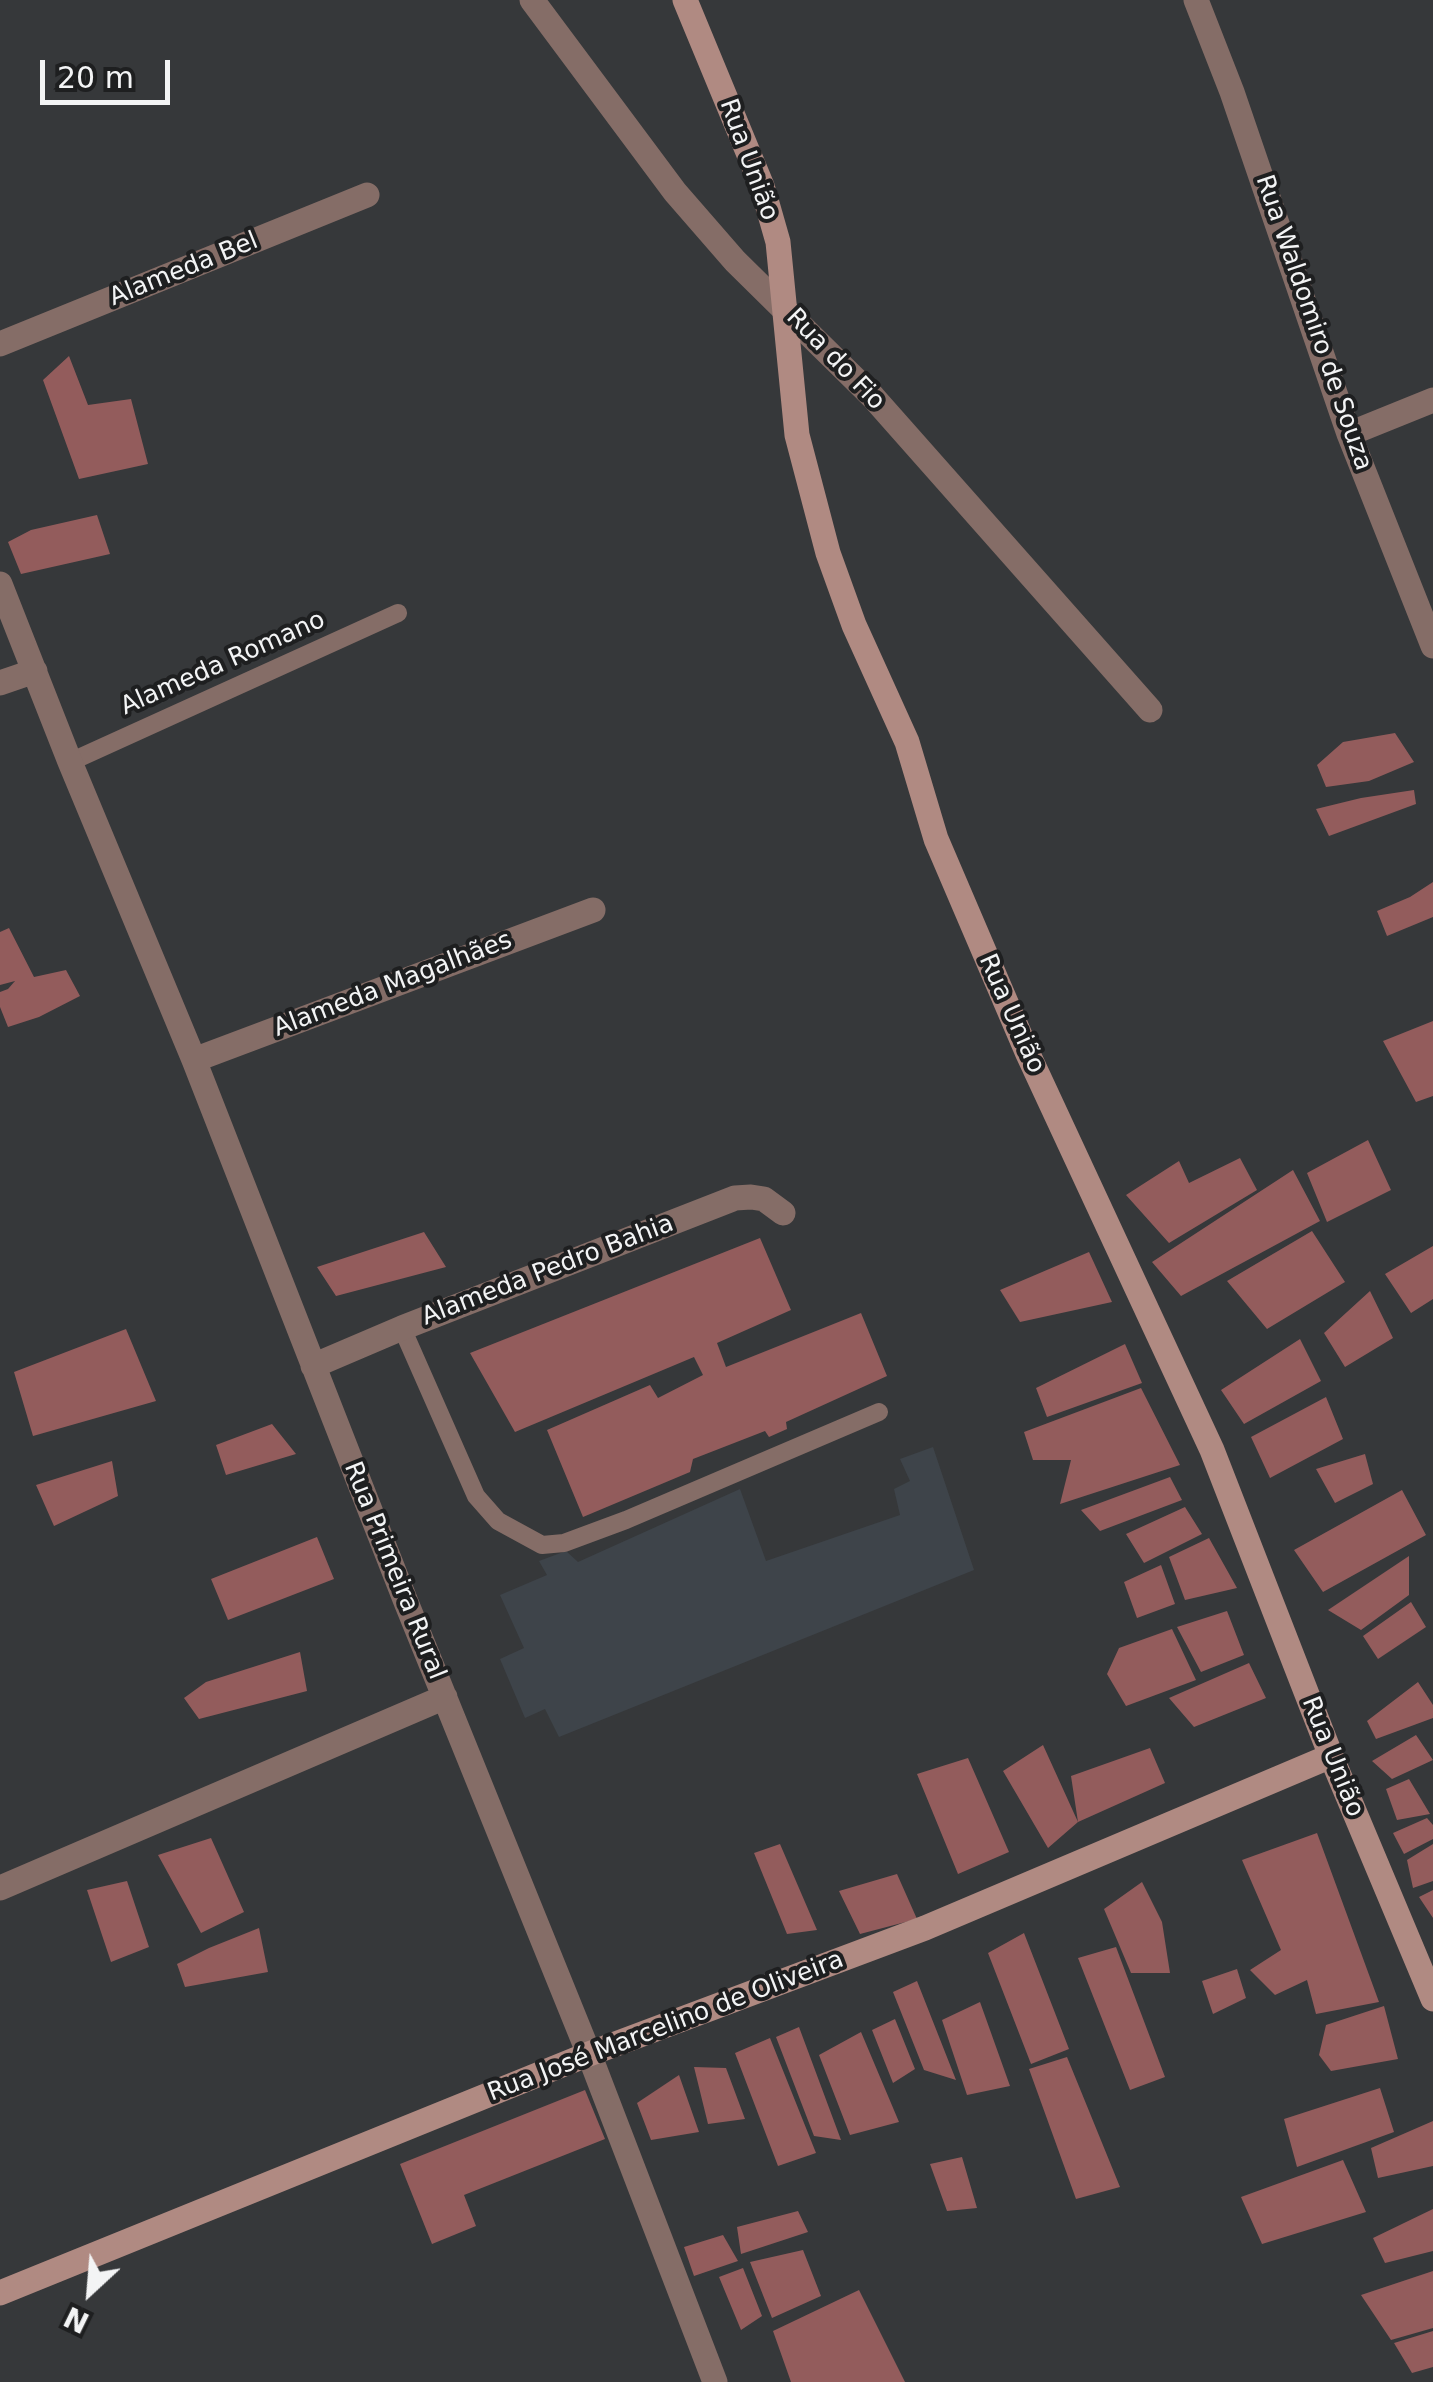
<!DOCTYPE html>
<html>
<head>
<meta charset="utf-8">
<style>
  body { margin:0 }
  #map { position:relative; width:1433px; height:2382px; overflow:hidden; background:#36383a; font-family:"DejaVu Sans",sans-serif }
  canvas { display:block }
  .north { position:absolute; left:40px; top:2242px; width:100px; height:100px; -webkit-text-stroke:8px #1e1f20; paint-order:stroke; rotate:206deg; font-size:28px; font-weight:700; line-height:40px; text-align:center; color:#f3f4f5 }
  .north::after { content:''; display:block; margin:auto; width:35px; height:45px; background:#f3f4f5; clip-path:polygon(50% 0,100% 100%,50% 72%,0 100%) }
  .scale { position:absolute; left:40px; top:60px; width:130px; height:45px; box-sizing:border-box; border:5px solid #f3f4f5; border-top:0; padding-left:12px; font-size:30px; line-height:35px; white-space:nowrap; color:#f3f4f5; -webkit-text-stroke:8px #1e1f20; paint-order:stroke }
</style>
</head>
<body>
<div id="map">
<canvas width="1433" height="2382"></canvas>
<div class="north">N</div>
<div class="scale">20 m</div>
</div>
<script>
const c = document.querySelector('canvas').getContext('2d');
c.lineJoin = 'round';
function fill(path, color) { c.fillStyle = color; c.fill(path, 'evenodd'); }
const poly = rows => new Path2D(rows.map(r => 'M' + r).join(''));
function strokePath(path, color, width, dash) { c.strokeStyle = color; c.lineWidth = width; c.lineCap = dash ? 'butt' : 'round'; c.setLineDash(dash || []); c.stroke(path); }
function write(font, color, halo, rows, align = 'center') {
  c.font = font + ' "DejaVu Sans",sans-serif'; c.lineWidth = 8; c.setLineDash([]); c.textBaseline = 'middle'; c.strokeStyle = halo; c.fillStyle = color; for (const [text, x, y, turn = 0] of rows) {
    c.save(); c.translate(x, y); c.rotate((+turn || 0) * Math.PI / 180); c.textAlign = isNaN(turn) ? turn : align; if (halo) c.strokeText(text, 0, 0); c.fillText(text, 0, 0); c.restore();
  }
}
fill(poly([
  [933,1447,974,1570,559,1737,545,1709,525,1718,500,1659,524,1648,500,1595,547,1575,539,1561,566,1551,578,1562,740,1489,766,1561,900,1515,894,1489,910,1481,900,1459]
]), '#3e444a');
fill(poly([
  [69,356,88,405,131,399,148,464,79,479,43,380],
  [97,515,110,554,21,574,8,542,31,530],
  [1395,733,1414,762,1369,781,1326,787,1317,765,1343,742],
  [1414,790,1416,804,1329,836,1316,809,1361,798],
  [1433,882,1433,917,1387,936,1377,911,1410,897],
  [9,928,34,977,66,970,80,996,39,1017,8,1027,0,1007,0,992,8,989,15,981,0,985,0,932],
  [1433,1021,1433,1096,1416,1102,1383,1041],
  [1368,1140,1391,1190,1327,1222,1307,1173],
  [1240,1158,1257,1190,1169,1243,1126,1195,1179,1161,1189,1183],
  [1293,1170,1320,1221,1181,1296,1152,1262],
  [1312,1231,1345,1282,1267,1329,1227,1281],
  [424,1232,446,1267,336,1296,317,1267],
  [760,1238,791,1310,717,1343,726,1367,861,1313,887,1376,786,1422,787,1429,769,1437,765,1431,693,1459,690,1472,583,1517,547,1430,650,1385,658,1398,703,1375,694,1357,515,1432,470,1353],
  [1433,1246,1433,1299,1411,1313,1385,1274],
  [1089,1252,1112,1302,1020,1322,1000,1290],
  [1370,1291,1393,1338,1345,1367,1324,1333],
  [126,1329,156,1401,33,1436,14,1372],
  [1300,1339,1321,1381,1244,1424,1221,1390],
  [1125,1344,1142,1383,1047,1417,1036,1388],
  [1141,1388,1180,1465,1060,1504,1071,1460,1033,1460,1024,1432],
  [1326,1397,1343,1439,1270,1478,1251,1437],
  [272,1424,296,1454,226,1475,216,1445],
  [1365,1454,1373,1484,1335,1503,1316,1469],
  [112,1461,118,1496,54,1526,36,1485],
  [1170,1477,1182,1500,1100,1531,1081,1510],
  [1402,1490,1426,1535,1323,1592,1294,1550],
  [1185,1507,1202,1534,1144,1563,1126,1534],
  [317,1537,334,1579,228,1620,211,1579],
  [1209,1538,1237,1588,1185,1600,1169,1557],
  [1409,1556,1409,1595,1361,1630,1328,1610],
  [1161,1565,1175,1604,1137,1618,1124,1582],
  [1411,1602,1426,1627,1378,1659,1363,1636],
  [1227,1611,1244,1655,1201,1672,1177,1627],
  [1172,1629,1196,1680,1126,1706,1107,1674,1119,1648],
  [300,1652,307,1691,199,1719,184,1698,206,1682],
  [1249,1663,1266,1698,1194,1727,1169,1698],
  [1418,1682,1433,1705,1433,1718,1376,1739,1367,1721],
  [1416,1735,1433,1760,1392,1779,1372,1761],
  [1043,1745,1078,1822,1071,1776,1150,1748,1165,1783,1078,1822,1048,1848,1003,1771],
  [968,1758,1009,1852,958,1874,917,1774],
  [1409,1779,1430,1814,1397,1820,1386,1789],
  [1427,1818,1433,1825,1433,1839,1404,1854,1393,1833],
  [1317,1833,1379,2002,1316,2014,1307,1980,1275,1995,1250,1970,1281,1950,1242,1860],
  [211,1838,244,1912,201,1933,158,1855],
  [780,1844,817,1930,787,1934,754,1853],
  [1433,1844,1433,1881,1413,1888,1407,1860],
  [897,1874,917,1919,860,1934,839,1891],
  [127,1881,149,1947,111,1962,87,1890],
  [1142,1882,1162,1922,1170,1973,1131,1973,1104,1909],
  [1433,1890,1433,1918,1419,1897],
  [259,1928,268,1972,185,1987,177,1964,209,1948],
  [1024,1933,1069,2049,1031,2064,988,1953],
  [1116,1947,1165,2077,1130,2090,1078,1958],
  [1237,1969,1246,1998,1213,2014,1202,1981],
  [917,1981,956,2080,924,2070,893,1992],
  [980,2002,1010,2086,967,2095,942,2020],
  [1384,2006,1398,2059,1331,2071,1319,2055,1326,2025],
  [895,2019,915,2069,893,2083,872,2030],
  [799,2027,841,2140,814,2136,776,2037],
  [861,2032,899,2122,850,2135,819,2055],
  [770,2038,816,2153,778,2166,735,2053],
  [1067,2057,1120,2187,1076,2199,1029,2069],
  [694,2067,726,2068,745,2119,708,2124],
  [679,2075,699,2132,651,2140,637,2103],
  [1380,2088,1394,2132,1297,2167,1284,2119],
  [585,2090,605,2139,464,2195,476,2226,432,2244,400,2164],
  [1433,2121,1433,2166,1378,2178,1371,2148],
  [962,2157,977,2208,947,2211,930,2164],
  [1343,2160,1366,2212,1262,2244,1241,2197],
  [1433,2209,1433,2251,1385,2263,1373,2238],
  [798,2211,808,2232,741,2254,737,2227],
  [723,2235,738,2261,694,2276,684,2247],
  [803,2250,821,2296,772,2318,750,2262],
  [743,2268,762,2316,741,2330,719,2277],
  [1433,2271,1433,2328,1391,2340,1361,2295],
  [859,2290,905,2382,791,2382,773,2331],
  [1433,2331,1433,2367,1412,2373,1394,2343]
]), '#935c5c');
strokePath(poly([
  [70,762,398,613],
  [402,1328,476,1496,498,1521,542,1545,564,1543,626,1520,879,1412]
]), '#856d67', 18);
strokePath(poly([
  [532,0,675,192,735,261,873,397,1150,710],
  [1196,0,1232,92,1349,434,1433,646],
  [0,344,367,195],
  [1349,434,1433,400],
  [0,584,70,762,194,1060,406,1602,589,2054,715,2382],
  [0,683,35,671],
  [194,1060,593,910],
  [313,1366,402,1328,735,1198,751,1197,764,1199,783,1213],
  [0,1888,445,1697]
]), '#856d67', 25);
strokePath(poly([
  [685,0,762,186,778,242,797,435,828,553,854,625,907,742,936,839,1028,1054,1212,1450,1331,1756,1433,1999],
  [0,2293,589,2054,925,1928,1331,1756]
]), '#b08a82', 25);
write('25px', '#f3f4f5', '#1e1f20', [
  ["Rua União",748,160,70],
  ["Alameda Bel",184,270,-22],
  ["Rua Waldomiro de Souza",1313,323,71],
  ["Rua do Fio",835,360,46],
  ["Alameda Romano",223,664,-24],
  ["Alameda Magalhães",393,985,-21],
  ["Rua União",1011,1014,66],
  ["Alameda Pedro Bahia",548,1271,-21],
  ["Rua Primeira Rural",394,1571,68],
  ["Rua União",1332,1757,68],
  ["Rua José Marcelino de Oliveira",666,2027,-21]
]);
</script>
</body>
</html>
